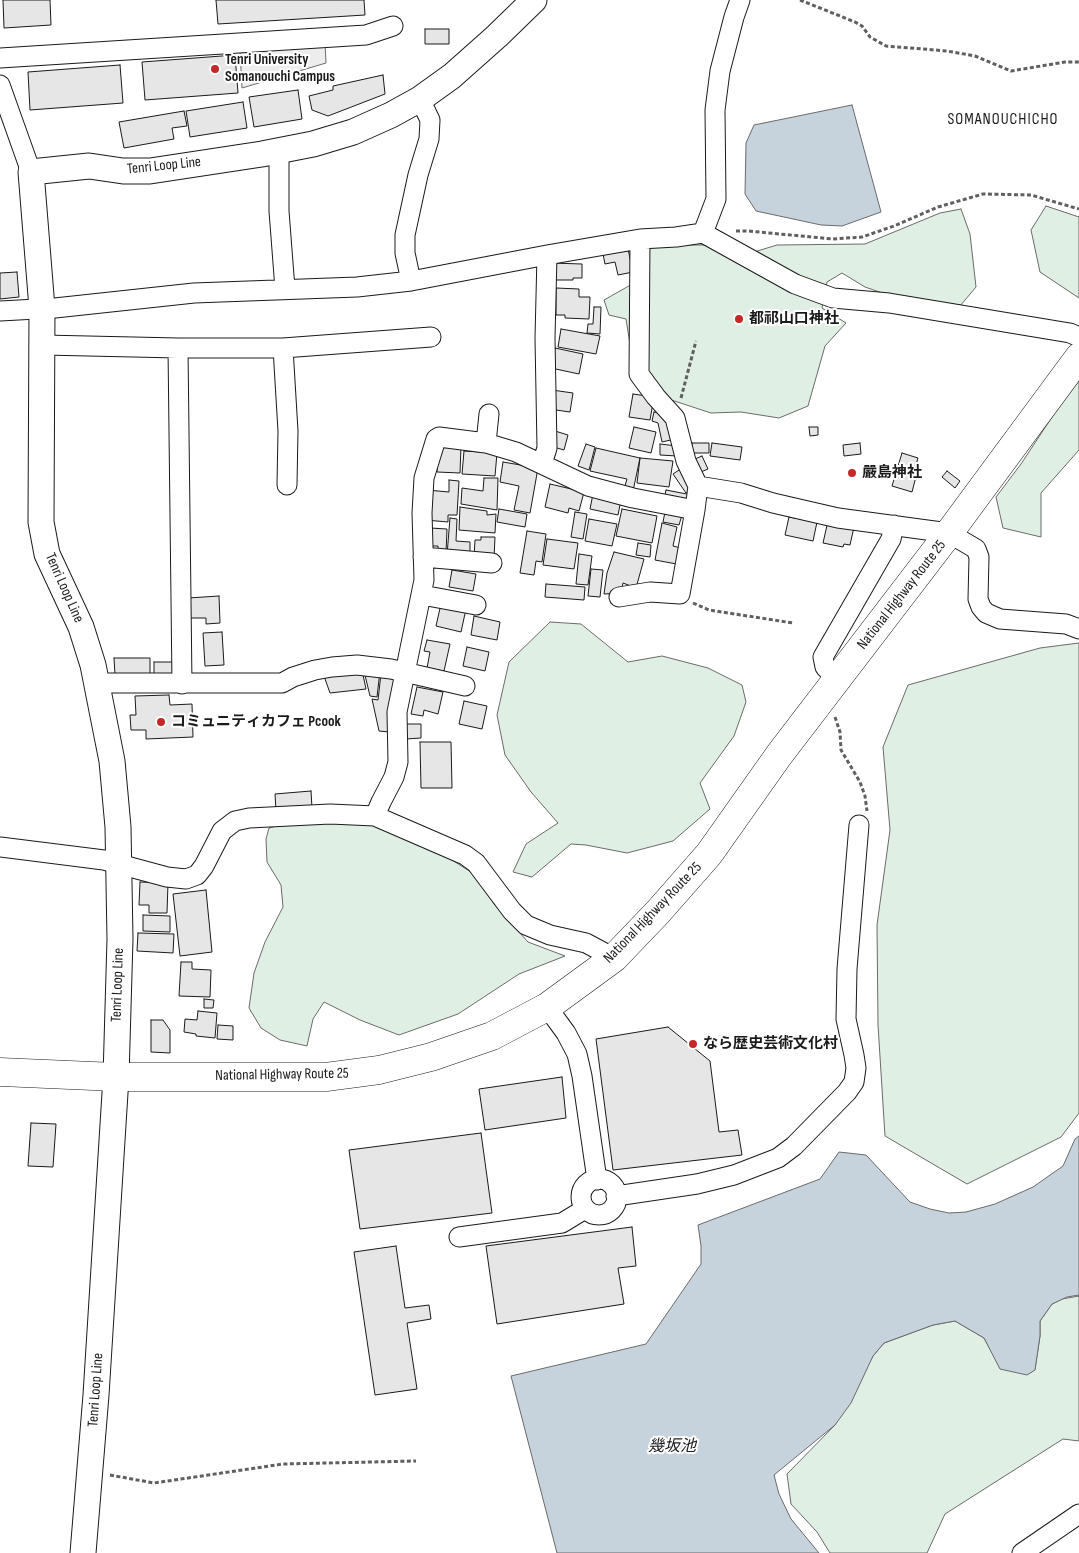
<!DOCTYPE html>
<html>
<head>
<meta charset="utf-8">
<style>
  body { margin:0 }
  canvas { display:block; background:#fff }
</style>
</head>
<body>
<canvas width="1079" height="1553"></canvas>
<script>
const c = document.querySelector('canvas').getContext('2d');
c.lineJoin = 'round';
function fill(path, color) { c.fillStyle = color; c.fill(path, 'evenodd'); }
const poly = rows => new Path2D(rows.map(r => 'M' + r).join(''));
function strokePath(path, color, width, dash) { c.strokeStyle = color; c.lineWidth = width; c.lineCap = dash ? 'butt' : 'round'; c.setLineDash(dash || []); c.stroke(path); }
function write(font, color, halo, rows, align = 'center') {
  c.font = font + ' "Sofia Sans Condensed","Noto Sans JP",sans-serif'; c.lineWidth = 4; c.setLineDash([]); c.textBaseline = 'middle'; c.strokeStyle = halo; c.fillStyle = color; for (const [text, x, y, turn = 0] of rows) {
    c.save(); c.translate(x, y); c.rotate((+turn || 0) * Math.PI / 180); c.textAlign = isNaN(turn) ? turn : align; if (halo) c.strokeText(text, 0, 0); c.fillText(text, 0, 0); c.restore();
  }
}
const green = poly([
  [1046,206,1079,217,1079,298,1040,272,1031,230,1046,206],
  [961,209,970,234,976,287,960,306,906,301,865,287,842,273,827,282,822,308,846,323,825,346,808,406,779,418,741,412,711,413,656,395,633,363,626,319,609,315,604,300,634,283,634,260,653,245,706,245,731,259,777,245,865,244,940,213,961,209],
  [1079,376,1079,450,1041,493,1041,537,1003,528,996,497,1021,464,1079,376],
  [550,622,581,624,628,662,662,656,708,668,742,685,746,702,734,736,700,783,710,809,673,841,627,853,586,845,571,844,532,877,513,872,526,844,558,823,531,792,505,755,497,715,509,662,550,622],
  [1079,643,1079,1113,1061,1137,967,1184,885,1136,878,1025,877,925,890,830,883,747,908,685,1040,648,1079,643],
  [362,820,449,858,477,876,494,904,528,942,565,956,519,974,458,1014,399,1035,360,1020,324,1002,313,1019,307,1046,280,1040,261,1028,249,1008,254,973,265,942,283,907,281,885,267,862,266,839,269,828,280,825,362,820],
  [1079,1296,1079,1441,1063,1439,945,1514,927,1553,830,1553,817,1532,791,1504,787,1474,835,1425,873,1356,884,1343,933,1325,955,1321,984,1338,990,1349,1035,1369,1040,1336,1040,1321,1052,1304,1062,1299,1079,1296]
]);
fill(green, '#e0efe3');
strokePath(green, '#6a6a6a', 1);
const parking = poly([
  [325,43,326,63,242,88,240,51,325,43]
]);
fill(parking, '#ededed');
strokePath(parking, '#6a6a6a', 1);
const water = poly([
  [852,105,881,212,842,226,821,225,756,211,745,194,746,143,754,125,852,105],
  [1079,1136,1079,1295,1067,1297,1052,1304,1040,1321,1040,1336,1035,1370,1027,1375,1000,1369,984,1338,955,1321,933,1325,884,1343,873,1356,851,1403,835,1425,774,1475,779,1494,791,1519,819,1553,557,1553,511,1376,646,1344,701,1264,701,1246,698,1225,820,1179,839,1152,866,1155,910,1202,930,1209,949,1213,966,1212,995,1204,1033,1187,1063,1166,1075,1139,1079,1136]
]);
fill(water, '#c6d2dc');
strokePath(water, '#6a6a6a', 1);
const building = poly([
  [3,0,50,0,51,25,4,28,3,0],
  [216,0,364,0,365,15,218,24,216,0],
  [425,29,449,29,449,44,425,44,425,29],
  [235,55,238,93,145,100,142,62,235,55],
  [120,65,123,103,30,110,28,72,120,65],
  [383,75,385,94,328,116,312,110,309,96,333,90,333,86,383,75],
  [298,90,302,119,254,127,249,97,298,90],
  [243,102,247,128,190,137,186,111,243,102],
  [184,111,187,126,172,128,174,139,124,148,119,122,184,111],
  [628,249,633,272,618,275,615,262,605,264,603,254,628,249],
  [551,263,582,264,582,278,573,278,573,280,550,280,551,263],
  [17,272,19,297,0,299,0,273,17,272],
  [556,288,579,289,579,297,590,297,589,319,565,318,565,315,556,315,556,288],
  [594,307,601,307,600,334,587,333,588,324,593,324,594,307],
  [561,329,600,336,596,354,558,347,561,329],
  [555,348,583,354,579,374,551,368,555,348],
  [552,390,573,393,570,412,549,409,552,390],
  [633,394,654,397,650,420,629,417,633,394],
  [654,412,670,415,675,439,662,442,658,423,652,421,654,412],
  [634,427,656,432,651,453,629,448,634,427],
  [809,427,818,427,818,435,810,436,809,427],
  [555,431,568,435,564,450,550,446,555,431],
  [692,443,709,443,709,453,692,453,692,443],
  [712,443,742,447,740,460,710,456,712,443],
  [860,443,861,454,844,456,843,445,860,443],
  [438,444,461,446,460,473,437,472,438,444],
  [586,444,595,447,589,470,578,466,586,444],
  [660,444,677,446,677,456,660,455,660,444],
  [596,448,640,458,633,491,624,489,627,479,590,471,596,448],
  [464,451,497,453,495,476,462,474,464,451],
  [902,453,918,458,915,468,918,469,912,492,892,486,902,453],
  [702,456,708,469,696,474,690,461,702,456],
  [640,458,673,461,669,487,637,483,640,458],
  [503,462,538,468,530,513,514,510,519,486,500,482,503,462],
  [682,468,694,487,686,493,673,474,682,468],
  [947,471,960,481,955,488,942,477,947,471],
  [484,478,498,478,497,510,461,504,462,488,483,491,484,478],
  [449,480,459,481,457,515,448,515,448,522,425,520,427,490,449,492,449,480],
  [550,484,584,492,579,511,569,508,568,513,545,507,550,484],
  [666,490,692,495,690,505,664,501,666,490],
  [593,494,621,500,618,515,590,509,593,494],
  [460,507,487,511,487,515,496,514,495,533,459,530,460,507],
  [499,509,527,514,525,527,497,522,499,509],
  [622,509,657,516,652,543,616,536,622,509],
  [575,512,587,514,583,539,571,537,575,512],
  [665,512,682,515,679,525,663,522,665,512],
  [789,517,817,522,813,541,785,535,789,517],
  [450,518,457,519,456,541,470,542,470,556,447,555,450,518],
  [589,519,617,524,612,546,585,541,589,519],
  [828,521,854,527,850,545,844,544,843,547,823,543,828,521],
  [662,523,677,527,673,546,685,549,682,565,655,560,662,523],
  [430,528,447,529,446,553,438,553,438,546,429,546,430,528],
  [527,531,546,534,542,562,536,561,534,575,520,573,527,531],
  [481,537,495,537,494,558,474,557,475,540,481,540,481,537],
  [547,539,578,543,574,569,543,565,547,539],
  [638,543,651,545,650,557,636,555,638,543],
  [614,552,644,559,636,588,623,583,621,593,604,594,607,573,614,552],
  [579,554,592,556,588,585,576,584,579,554],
  [591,569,603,570,600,597,588,596,591,569],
  [452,570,476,574,473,591,449,587,452,570],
  [546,584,585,587,584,600,545,597,546,584],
  [219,596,220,623,206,624,206,618,189,618,188,598,219,596],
  [441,604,466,609,461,632,436,626,441,604],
  [474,616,500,622,497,640,471,635,474,616],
  [222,632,224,665,205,666,203,633,222,632],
  [427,640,450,644,444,671,427,668,430,652,424,651,427,640],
  [467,647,489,652,485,671,463,666,467,647],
  [114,658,150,658,150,674,115,675,114,658],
  [154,662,178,662,178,678,154,678,154,662],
  [362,670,366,689,330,693,324,676,362,670],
  [364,671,380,671,377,697,370,696,364,671],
  [381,674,398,675,389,732,379,731,372,699,378,700,381,674],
  [417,687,443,692,438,714,424,710,423,716,411,714,417,687],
  [169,695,170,705,192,704,193,737,146,739,146,730,131,730,130,715,136,715,135,696,169,695],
  [464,701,487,706,482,729,459,724,464,701],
  [406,724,421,724,421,738,406,739,406,724],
  [420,742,451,742,452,788,421,788,420,742],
  [311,791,312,808,276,810,275,794,311,791],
  [140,882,168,883,167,913,149,913,149,905,139,905,140,882],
  [206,890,212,952,180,956,173,894,206,890],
  [143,915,170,916,170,932,143,931,143,915],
  [138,933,174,934,173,953,137,951,138,933],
  [181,962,192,962,192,969,211,970,210,997,179,996,181,962],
  [204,999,214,1000,213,1008,204,1008,204,999],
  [198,1011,217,1013,215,1038,196,1036,196,1034,184,1032,185,1019,197,1020,198,1011],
  [151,1020,163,1020,170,1030,170,1053,151,1052,151,1020],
  [218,1025,233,1026,233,1040,217,1039,218,1025],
  [668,1027,710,1061,719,1132,738,1130,742,1155,613,1170,596,1039,668,1027],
  [562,1077,566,1118,485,1130,479,1089,562,1077],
  [31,1123,56,1124,53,1167,28,1166,31,1123],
  [481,1133,492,1213,360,1229,349,1150,481,1133],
  [632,1227,636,1266,618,1268,624,1304,497,1324,486,1246,632,1227],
  [396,1246,405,1308,429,1305,431,1319,407,1323,417,1389,375,1395,354,1252,396,1246]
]);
fill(building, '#e6e6e6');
strokePath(building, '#1a1a1a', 1);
const minor = poly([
  [0,58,366,35,393,26],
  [0,85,31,172],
  [279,151,279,211,285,289],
  [703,233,716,199,715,110,720,71,734,17,740,0],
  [411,281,405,253,405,235,418,175,429,139,430,120,420,99],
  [0,311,55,308,194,293,357,287,411,281,547,255,640,239,676,237,703,233,795,284,833,298,889,303,1070,333,1079,337],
  [43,345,178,348,182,684],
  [178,348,283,348,431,337],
  [283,348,288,431,287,485],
  [486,443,489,414],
  [542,464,547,448,545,338,547,255],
  [698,486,741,493,773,503,838,518,949,533,976,549,979,557,978,599,981,607,986,613,1000,619,1066,624,1079,629],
  [423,557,492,563],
  [422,595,476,605],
  [619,597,650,592,680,594,695,510],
  [837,679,825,667,823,657,891,539,894,525],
  [97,683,282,683,293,677,315,670,332,667,357,665,391,669,465,686],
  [375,816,381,802,394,777,398,762,397,712,424,580,422,513,424,478,436,439,439,437,486,443,516,452,588,486,633,498,695,510,698,486,686,461,675,418,656,397,639,374,640,239],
  [0,847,104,860,167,877,186,879,197,875,204,866,222,831,235,821,249,818,330,814,375,816,465,855,476,863,512,911,526,925,550,935,586,943,614,958],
  [547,1007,566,1033,577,1054,582,1076,597,1180],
  '581 1197a18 18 0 1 1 36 0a18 18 0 1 1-36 0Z',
  [616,1196,697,1184,734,1175,778,1158,794,1146,847,1092,854,1082,856,1068,854,1055,846,1019,847,969,859,825],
  [459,1237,562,1223,585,1209],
  [1022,1553,1079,1514]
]);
const major = poly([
  [83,1553,96,1395,116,1077,120,939,118,827,112,761,93,665,81,627,47,554,41,522,42,308,31,172,89,166,123,171,150,171,262,154,313,144,353,132,391,115,420,99,452,76,497,36,534,0]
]);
const highway = poly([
  [0,1072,116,1077,326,1077,379,1070,431,1057,492,1036,547,1007,614,958,658,912,709,854,779,755,949,533,1079,357]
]);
strokePath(minor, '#1a1a1a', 21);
strokePath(major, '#1a1a1a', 27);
strokePath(highway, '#1a1a1a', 29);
strokePath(poly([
  [800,0,855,22,862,26,870,37,886,46,947,51,975,56,1011,71,1065,62,1079,62],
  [736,231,748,231,833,239,862,237,894,226,938,207,983,194,1031,195,1079,209],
  [681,398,696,341],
  [693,603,709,610,793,623],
  [835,717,840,732,841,750,860,782,865,796,867,811],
  [110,1475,154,1483,283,1464,416,1461]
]), '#5f5f5f', 3, [4, 2.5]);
strokePath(minor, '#fff', 19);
strokePath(major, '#fff', 25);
strokePath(highway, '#fff', 28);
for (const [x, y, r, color] of [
  [215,69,5,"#c62828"],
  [739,319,5,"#c62828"],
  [852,473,5,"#c62828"],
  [161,722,5,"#c62828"],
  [693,1044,5,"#c62828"]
]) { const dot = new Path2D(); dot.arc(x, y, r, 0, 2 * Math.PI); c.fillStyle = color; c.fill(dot); strokePath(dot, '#fff', 2); }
write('bold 15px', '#1a1a1a', '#fff', [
  ["Tenri University",225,60],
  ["Somanouchi Campus",225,77],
  ["都祁山口神社",749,319],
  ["嚴島神社",862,473],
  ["コミュニティカフェ Pcook",171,722],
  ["なら歴史芸術文化村",703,1044]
], 'left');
write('15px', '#1a1a1a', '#fff', [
  ["Tenri Loop Line",164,166,-6],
  ["Tenri Loop Line",64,588,66],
  ["National Highway Route 25",902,595,-52],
  ["National Highway Route 25",653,913,-46],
  ["Tenri Loop Line",118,985,-88],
  ["National Highway Route 25",282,1075,-1],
  ["Tenri Loop Line",96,1390,-86]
]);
c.letterSpacing = '1px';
write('16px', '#1a1a1a', '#fff', [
  ["SOMANOUCHICHO",1003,120]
]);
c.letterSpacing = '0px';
write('italic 16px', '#1a1a1a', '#fff', [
  ["幾坂池",672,1447]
]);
</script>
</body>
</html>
